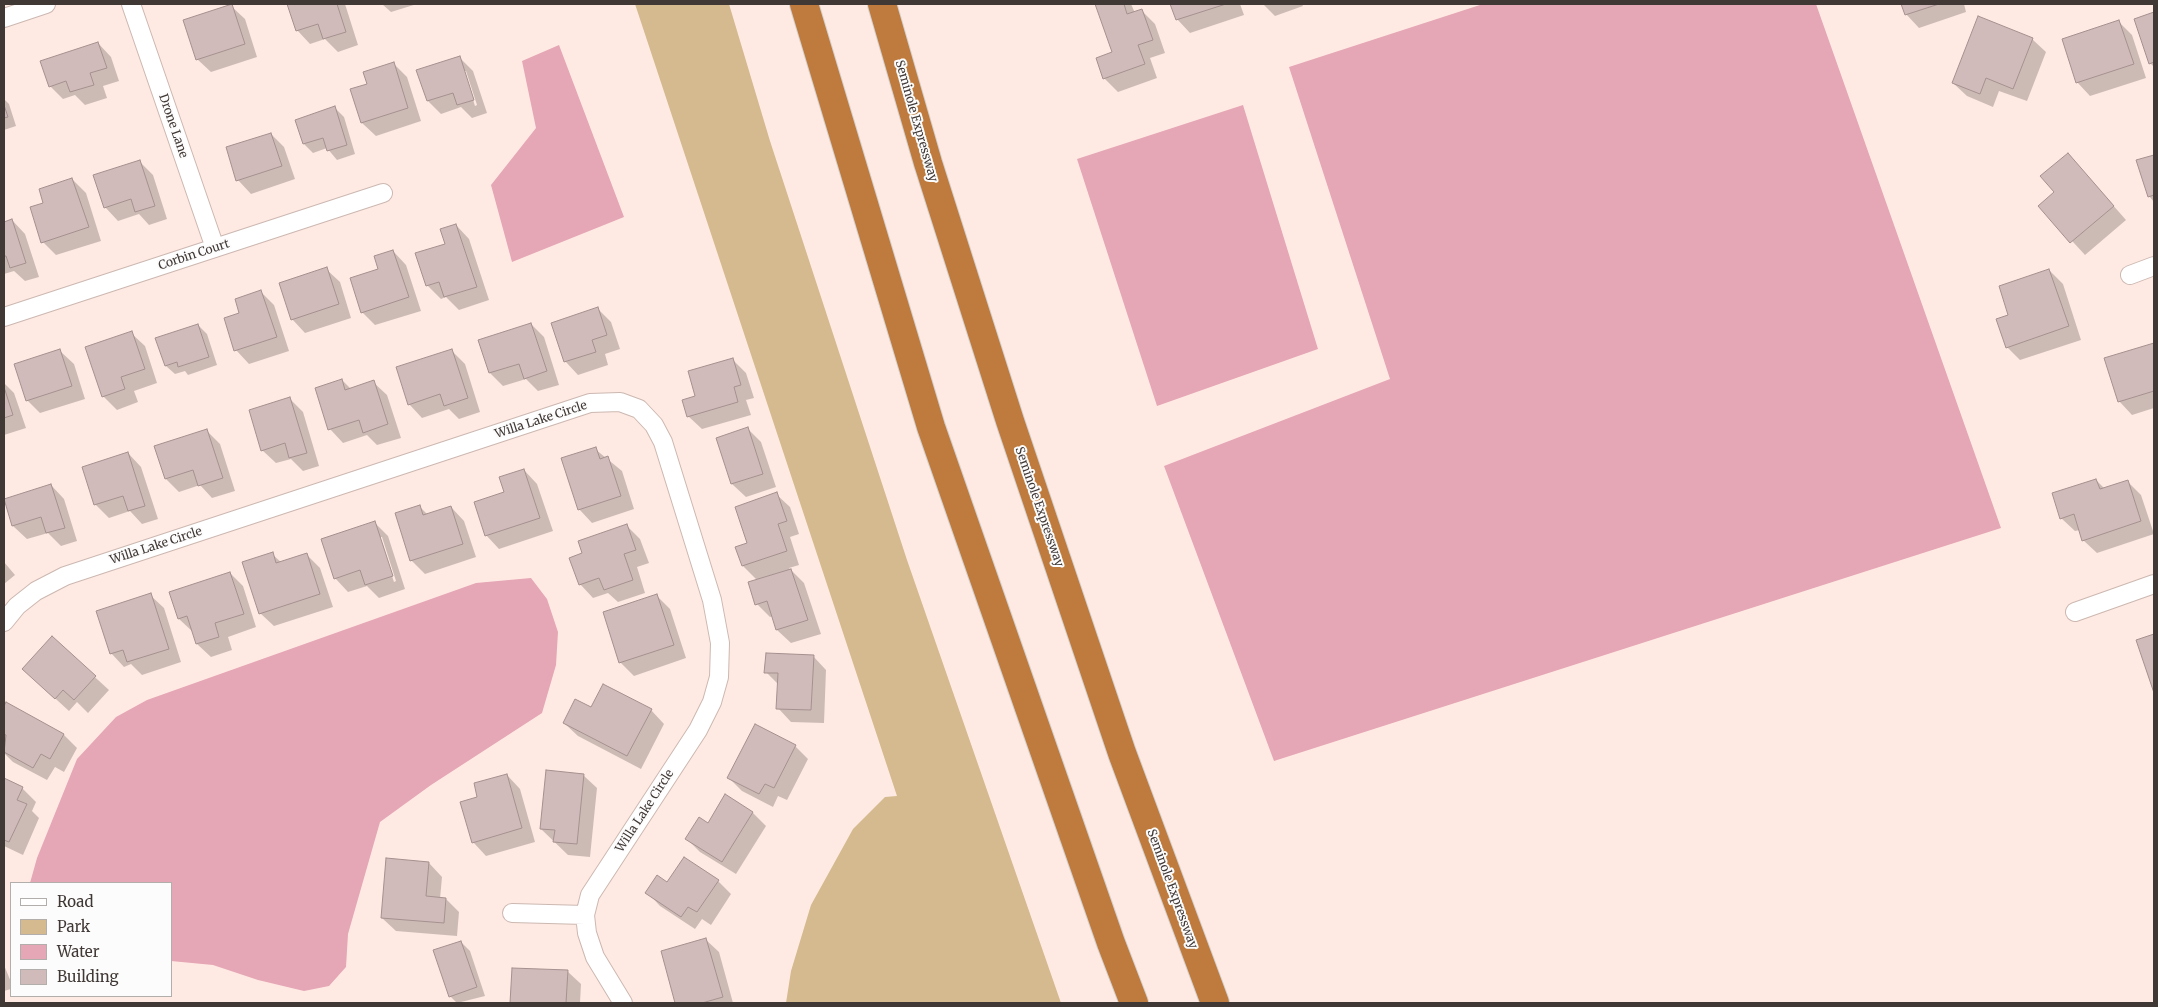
<!DOCTYPE html>
<html>
<head>
<meta charset="utf-8">
<style>
  body { margin:0 }
  #map { position:relative; width:2158px; height:1007px; overflow:hidden; background:#ffeae3; font-family:Merriweather,serif }
  canvas { display:block }
  .frame { position:absolute; inset:0; border:5px solid #403835; pointer-events:none }
  .legend { position:absolute; left:10px; top:882px; width:162px; height:115px; box-sizing:border-box; background:#fcfcfc; border:1px solid #b1aeac; margin:0; padding:6px 9px; list-style:none; font-size:15px; color:#403835 }
  .legend li { display:flex; align-items:center; gap:10px; height:25px }
  .legend b { width:25px; border:1px solid #b1aeac }
</style>
</head>
<body>
<div id="map">
<canvas width="2158" height="1007"></canvas>
<div class="frame"></div>
<ul class="legend">
<li><b style="height:6px;background:#fff"></b>Road</li>
<li><b style="height:14px;background:#d4ba8e"></b>Park</li>
<li><b style="height:14px;background:#e5a6b6"></b>Water</li>
<li><b style="height:14px;background:#d1bbba"></b>Building</li>
</ul>
</div>
<script>
const c = document.querySelector('canvas').getContext('2d');
c.lineJoin = 'round';
function fill(path, color) { c.fillStyle = color; c.fill(path, 'evenodd'); }
const poly = rows => new Path2D(rows.map(r => 'M' + r).join(''));
function strokePath(path, color, width, dash) { c.strokeStyle = color; c.lineWidth = width; c.lineCap = dash ? 'butt' : 'round'; c.setLineDash(dash || []); c.stroke(path); }
function write(font, color, halo, rows, align = 'center') {
  c.font = font + ' Merriweather,serif'; c.lineWidth = 4; c.setLineDash([]); c.textBaseline = 'middle'; c.strokeStyle = halo; c.fillStyle = color; for (const [text, x, y, turn = 0] of rows) {
    c.save(); c.translate(x, y); c.rotate((+turn || 0) * Math.PI / 180); c.textAlign = isNaN(turn) ? turn : align; if (halo) c.strokeText(text, 0, 0); c.fillText(text, 0, 0); c.restore();
  }
}
fill(poly([
  [635,4,729,4,770,141,907,560,1061,1003,786,1003,791,971,811,905,853,829,885,797,897,796]
]), '#d4ba8e');
fill(poly([
  [1483,4,1816,4,2001,528,1274,761,1164,466,1390,379,1289,67],
  [559,45,624,217,512,262,491,185,536,128,522,61],
  [1243,105,1318,349,1157,406,1077,159],
  [531,578,547,599,558,632,556,665,542,713,431,785,380,822,348,934,346,967,329,986,304,991,258,980,213,965,171,961,171,883,30,883,37,858,77,759,116,717,147,700,476,583]
]), '#e5a6b6');
fill(poly([
  [288,4,345,4,358,45,338,52,325,39,310,44,297,30],
  [382,4,417,4,391,12],
  [1096,4,1131,4,1135,13,1142,11,1155,24,1165,53,1150,58,1157,78,1118,92,1104,78,1113,53],
  [1172,4,1240,4,1244,15,1190,33,1177,19],
  [1263,4,1302,4,1303,6,1275,16],
  [1902,4,1964,4,1966,12,1919,28,1906,14],
  [231,6,245,19,257,57,211,72,197,59],
  [2154,13,2154,67,2150,63,2135,20],
  [2119,22,2132,35,2146,78,2090,96,2077,82],
  [2032,39,2046,52,2027,101,1999,91,1993,107,1967,96,1953,83],
  [98,43,111,57,119,81,103,86,107,98,85,105,75,95,63,99,50,86],
  [459,57,473,71,487,113,472,118,461,107,441,114,428,101],
  [464,71,466,71,477,105,475,106],
  [393,63,407,77,421,121,376,136,362,123,352,90,369,84],
  [4,99,9,104,16,126,4,130],
  [335,108,344,117,355,154,337,160,327,148,313,153,304,144,297,120],
  [271,134,284,147,295,179,251,194,238,180],
  [2068,154,2126,220,2085,255,2040,206,2056,192],
  [2154,156,2154,202,2149,196,2138,161],
  [139,161,153,175,167,219,149,225,139,214,118,221,105,207],
  [72,179,86,193,101,241,56,255,43,242,45,203],
  [12,220,25,234,39,277,25,281,14,271,4,274,4,223],
  [456,225,469,239,489,300,459,310,446,297,441,299,427,285],
  [393,251,406,265,421,311,375,325,362,312,379,269],
  [326,269,340,282,351,318,305,333,292,319],
  [2049,270,2063,284,2081,340,2020,360,2007,347,2010,316],
  [261,292,274,305,289,351,249,364,236,350,241,314],
  [598,309,611,322,620,349,605,354,608,365,578,375,565,361],
  [531,324,544,337,559,385,538,391,526,379,503,386,490,373],
  [198,325,207,334,217,365,188,375,185,371,175,374,166,366],
  [131,333,145,346,157,383,134,391,138,402,117,410,103,396],
  [2154,344,2154,408,2132,415,2119,401,2106,359],
  [451,350,465,364,480,412,459,419,449,409,422,418,409,404],
  [60,351,74,364,85,399,40,413,27,400],
  [733,360,746,373,754,398,746,400,751,415,702,429,688,416,697,397],
  [342,380,351,389,373,382,387,395,401,438,377,445,367,435,343,443,330,429],
  [4,383,14,393,26,428,4,435],
  [290,399,303,412,319,466,303,471,291,459,276,463,262,450],
  [748,429,761,442,776,487,746,497,732,484,718,438],
  [207,431,220,444,235,491,212,498,200,485,179,492,166,479],
  [595,449,622,471,634,509,592,523,579,509],
  [128,453,141,467,158,519,142,524,130,511,109,518,95,504],
  [524,470,537,484,553,531,499,549,486,535,505,493],
  [2096,480,2105,489,2127,481,2141,495,2154,534,2097,553,2083,540,2080,530,2075,531,2061,518],
  [51,485,64,499,77,541,61,546,48,533,27,539,13,526,5,500],
  [776,494,790,507,799,534,790,537,799,565,789,568,804,583,821,634,791,643,777,630,773,616,770,617,757,604,758,581,743,566,737,547,749,544],
  [420,507,428,515,451,507,464,521,476,557,425,574,411,560],
  [375,523,388,536,405,589,379,598,367,586,348,592,335,578],
  [379,537,382,537,396,581,394,582],
  [627,526,640,539,649,563,637,567,645,593,618,602,608,593,593,598,580,584,584,554],
  [272,554,282,563,307,555,320,568,333,607,274,626,260,613],
  [4,562,15,575,4,584],
  [230,573,243,586,256,627,228,637,232,650,211,657,197,644,193,632,179,619,170,592],
  [150,595,164,608,181,662,142,675,131,664,124,667,111,653],
  [657,596,670,609,686,658,634,676,620,662],
  [2154,635,2154,689,2138,641],
  [52,638,109,690,88,713,77,702,69,711,23,669],
  [813,656,826,670,824,723,791,722,778,708,779,685,766,672],
  [6,704,64,735,77,748,64,772,55,767,47,780,13,762,4,753,4,709],
  [651,710,664,724,641,769,578,736,564,723],
  [795,746,808,759,787,800,778,796,773,807,742,791,729,778],
  [507,775,520,789,535,842,486,856,473,842,479,798],
  [583,775,597,788,590,857,568,855,541,829],
  [4,780,22,788,36,802,32,811,39,818,23,855,4,846],
  [725,796,753,813,766,826,736,874,700,852,687,839,708,825],
  [429,863,442,877,440,899,446,899,459,912,457,936,396,931,382,918],
  [718,881,731,894,711,925,702,919,695,929,660,906,647,892,667,883],
  [705,939,719,952,733,1003,677,1003,662,952],
  [461,942,470,951,485,996,457,1003,450,996],
  [4,965,11,982,11,989,4,991],
  [513,969,567,971,581,984,580,1003,512,1003]
]), '#0003');
const building = poly([
  [232,4,245,44,196,60,183,20,232,4],
  [287,4,337,4,346,32,323,39,318,24,296,31,287,4],
  [1095,4,1124,4,1127,14,1142,9,1153,40,1138,45,1145,64,1103,79,1096,58,1112,52,1095,4],
  [1170,4,1226,4,1176,20,1170,4],
  [1901,4,1939,4,1905,15,1901,4],
  [2154,12,2154,62,2149,64,2134,19,2154,12],
  [1978,16,2033,38,2013,89,1986,78,1980,94,1952,83,1978,16],
  [2119,20,2134,64,2076,83,2062,39,2119,20],
  [98,42,107,68,90,73,94,85,70,92,66,81,49,87,40,61,98,42],
  [460,56,474,100,457,105,453,93,427,101,416,70,460,56],
  [394,62,408,108,361,123,350,89,367,84,363,72,394,62],
  [4,105,8,117,4,118,4,105],
  [335,106,347,145,327,151,323,138,303,144,295,120,335,106],
  [271,133,282,166,236,181,226,147,271,133],
  [2068,153,2114,206,2070,243,2038,206,2054,192,2040,176,2068,153],
  [2154,155,2154,195,2148,197,2136,160,2154,155],
  [140,160,155,206,135,212,131,199,104,208,93,175,140,160],
  [72,178,89,227,41,243,30,207,43,203,39,189,72,178],
  [12,219,26,263,10,268,6,256,4,256,4,222,12,219],
  [456,224,477,287,444,297,439,282,426,286,415,253,445,244,440,229,456,224],
  [393,250,409,297,361,313,350,278,378,269,374,256,393,250],
  [327,267,339,304,291,320,279,283,327,267],
  [2049,269,2069,326,2006,348,1996,319,2008,315,1999,286,2049,269],
  [261,290,277,337,234,351,224,318,239,313,235,299,261,290],
  [598,307,607,335,592,340,596,352,564,362,551,323,598,307],
  [531,323,547,371,524,379,519,364,489,373,478,340,531,323],
  [198,324,209,357,178,367,177,362,165,366,155,338,198,324],
  [132,331,145,369,121,377,125,389,102,397,85,347,132,331],
  [2154,343,2154,391,2118,402,2104,358,2154,343],
  [60,349,72,386,26,401,14,364,60,349],
  [452,349,468,398,444,406,440,394,408,405,396,367,452,349],
  [733,358,741,385,734,387,738,402,687,417,682,400,695,396,688,371,733,358],
  [342,379,345,390,374,380,388,424,363,433,359,420,328,430,315,388,342,379],
  [4,387,13,415,4,418,4,387],
  [290,397,307,453,289,458,285,443,261,451,249,410,290,397],
  [748,427,763,474,731,484,716,438,748,427],
  [207,429,223,478,198,486,193,470,165,479,154,446,207,429],
  [596,447,600,459,608,456,621,496,578,510,561,458,596,447],
  [128,452,145,506,128,511,123,496,94,505,82,467,128,452],
  [524,469,540,518,485,536,474,502,504,492,499,477,524,469],
  [2096,479,2100,489,2128,480,2141,521,2082,541,2074,514,2060,519,2052,493,2096,479],
  [51,484,65,528,46,533,41,517,12,526,4,499,51,484],
  [777,492,787,521,778,524,787,551,742,566,735,547,747,543,735,507,777,492],
  [420,505,423,515,451,506,463,544,410,561,395,513,420,505],
  [375,521,393,576,365,585,360,570,334,579,321,539,375,521],
  [627,524,636,550,624,554,633,580,604,590,599,578,579,585,569,558,582,553,578,541,627,524],
  [273,552,276,563,307,553,320,594,259,614,242,562,273,552],
  [791,569,808,620,776,630,767,601,755,605,748,582,791,569],
  [230,572,244,614,215,623,219,637,196,644,187,616,178,619,169,592,230,572],
  [151,593,169,649,127,662,123,650,110,654,96,611,151,593],
  [657,594,674,645,619,663,603,612,657,594],
  [2154,634,2154,693,2136,640,2154,634],
  [52,636,96,676,74,700,63,690,55,699,22,669,52,636],
  [766,653,814,655,811,710,776,709,778,673,764,673,766,653],
  [603,684,652,709,627,756,563,723,575,699,591,707,603,684],
  [6,702,64,734,50,759,41,754,33,768,4,752,6,735,4,734,4,706,6,702],
  [755,724,796,745,774,788,765,784,759,794,727,778,755,724],
  [546,770,584,774,577,844,553,842,555,830,540,829,546,770],
  [507,774,522,828,472,843,460,802,477,797,474,783,507,774],
  [4,778,23,787,17,800,27,804,9,842,4,840,4,778],
  [725,794,753,812,722,862,685,839,699,817,708,823,725,794],
  [684,857,719,880,697,912,688,907,681,917,645,893,657,875,667,882,684,857],
  [386,858,429,862,426,896,446,898,444,923,381,918,386,858],
  [706,938,723,997,702,1003,675,1003,661,951,706,938],
  [461,941,477,987,449,997,433,950,461,941],
  [512,968,568,970,566,1003,510,1003,512,968]
]);
fill(building, '#d1bbba');
strokePath(building, '#a5908f', 1);
const minor = poly([
  [131,4,215,248],
  [4,18,46,4],
  [2130,275,2154,266],
  [4,317,383,193],
  [2075,612,2154,584],
  [4,622,17,606,36,591,65,576,590,403,620,402,639,409,654,425,663,442,712,600,720,643,719,677,712,702,698,730,590,895,585,915,587,933,595,957,623,1003],
  [512,913,585,915]
]);
const motorway = poly([
  [804,4,931,427,1111,943,1134,1003],
  [882,4,928,163,1010,421,1122,753,1215,1003]
]);
strokePath(minor, '#ccb8b1', 20);
strokePath(motorway, '#d5d3d3', 30);
strokePath(minor, '#fff', 18);
strokePath(motorway, '#be7b3d', 28);
write('12px', '#403835', '#fcfcfc', [
  ["Seminole Expressway",916,121,74],
  ["Drone Lane",173,126,71],
  ["Corbin Court",194,255,-18],
  ["Willa Lake Circle",541,420,-18],
  ["Seminole Expressway",1039,507,71],
  ["Willa Lake Circle",156,546,-18],
  ["Willa Lake Circle",645,811,-57],
  ["Seminole Expressway",1172,889,70]
]);
</script>
</body>
</html>
